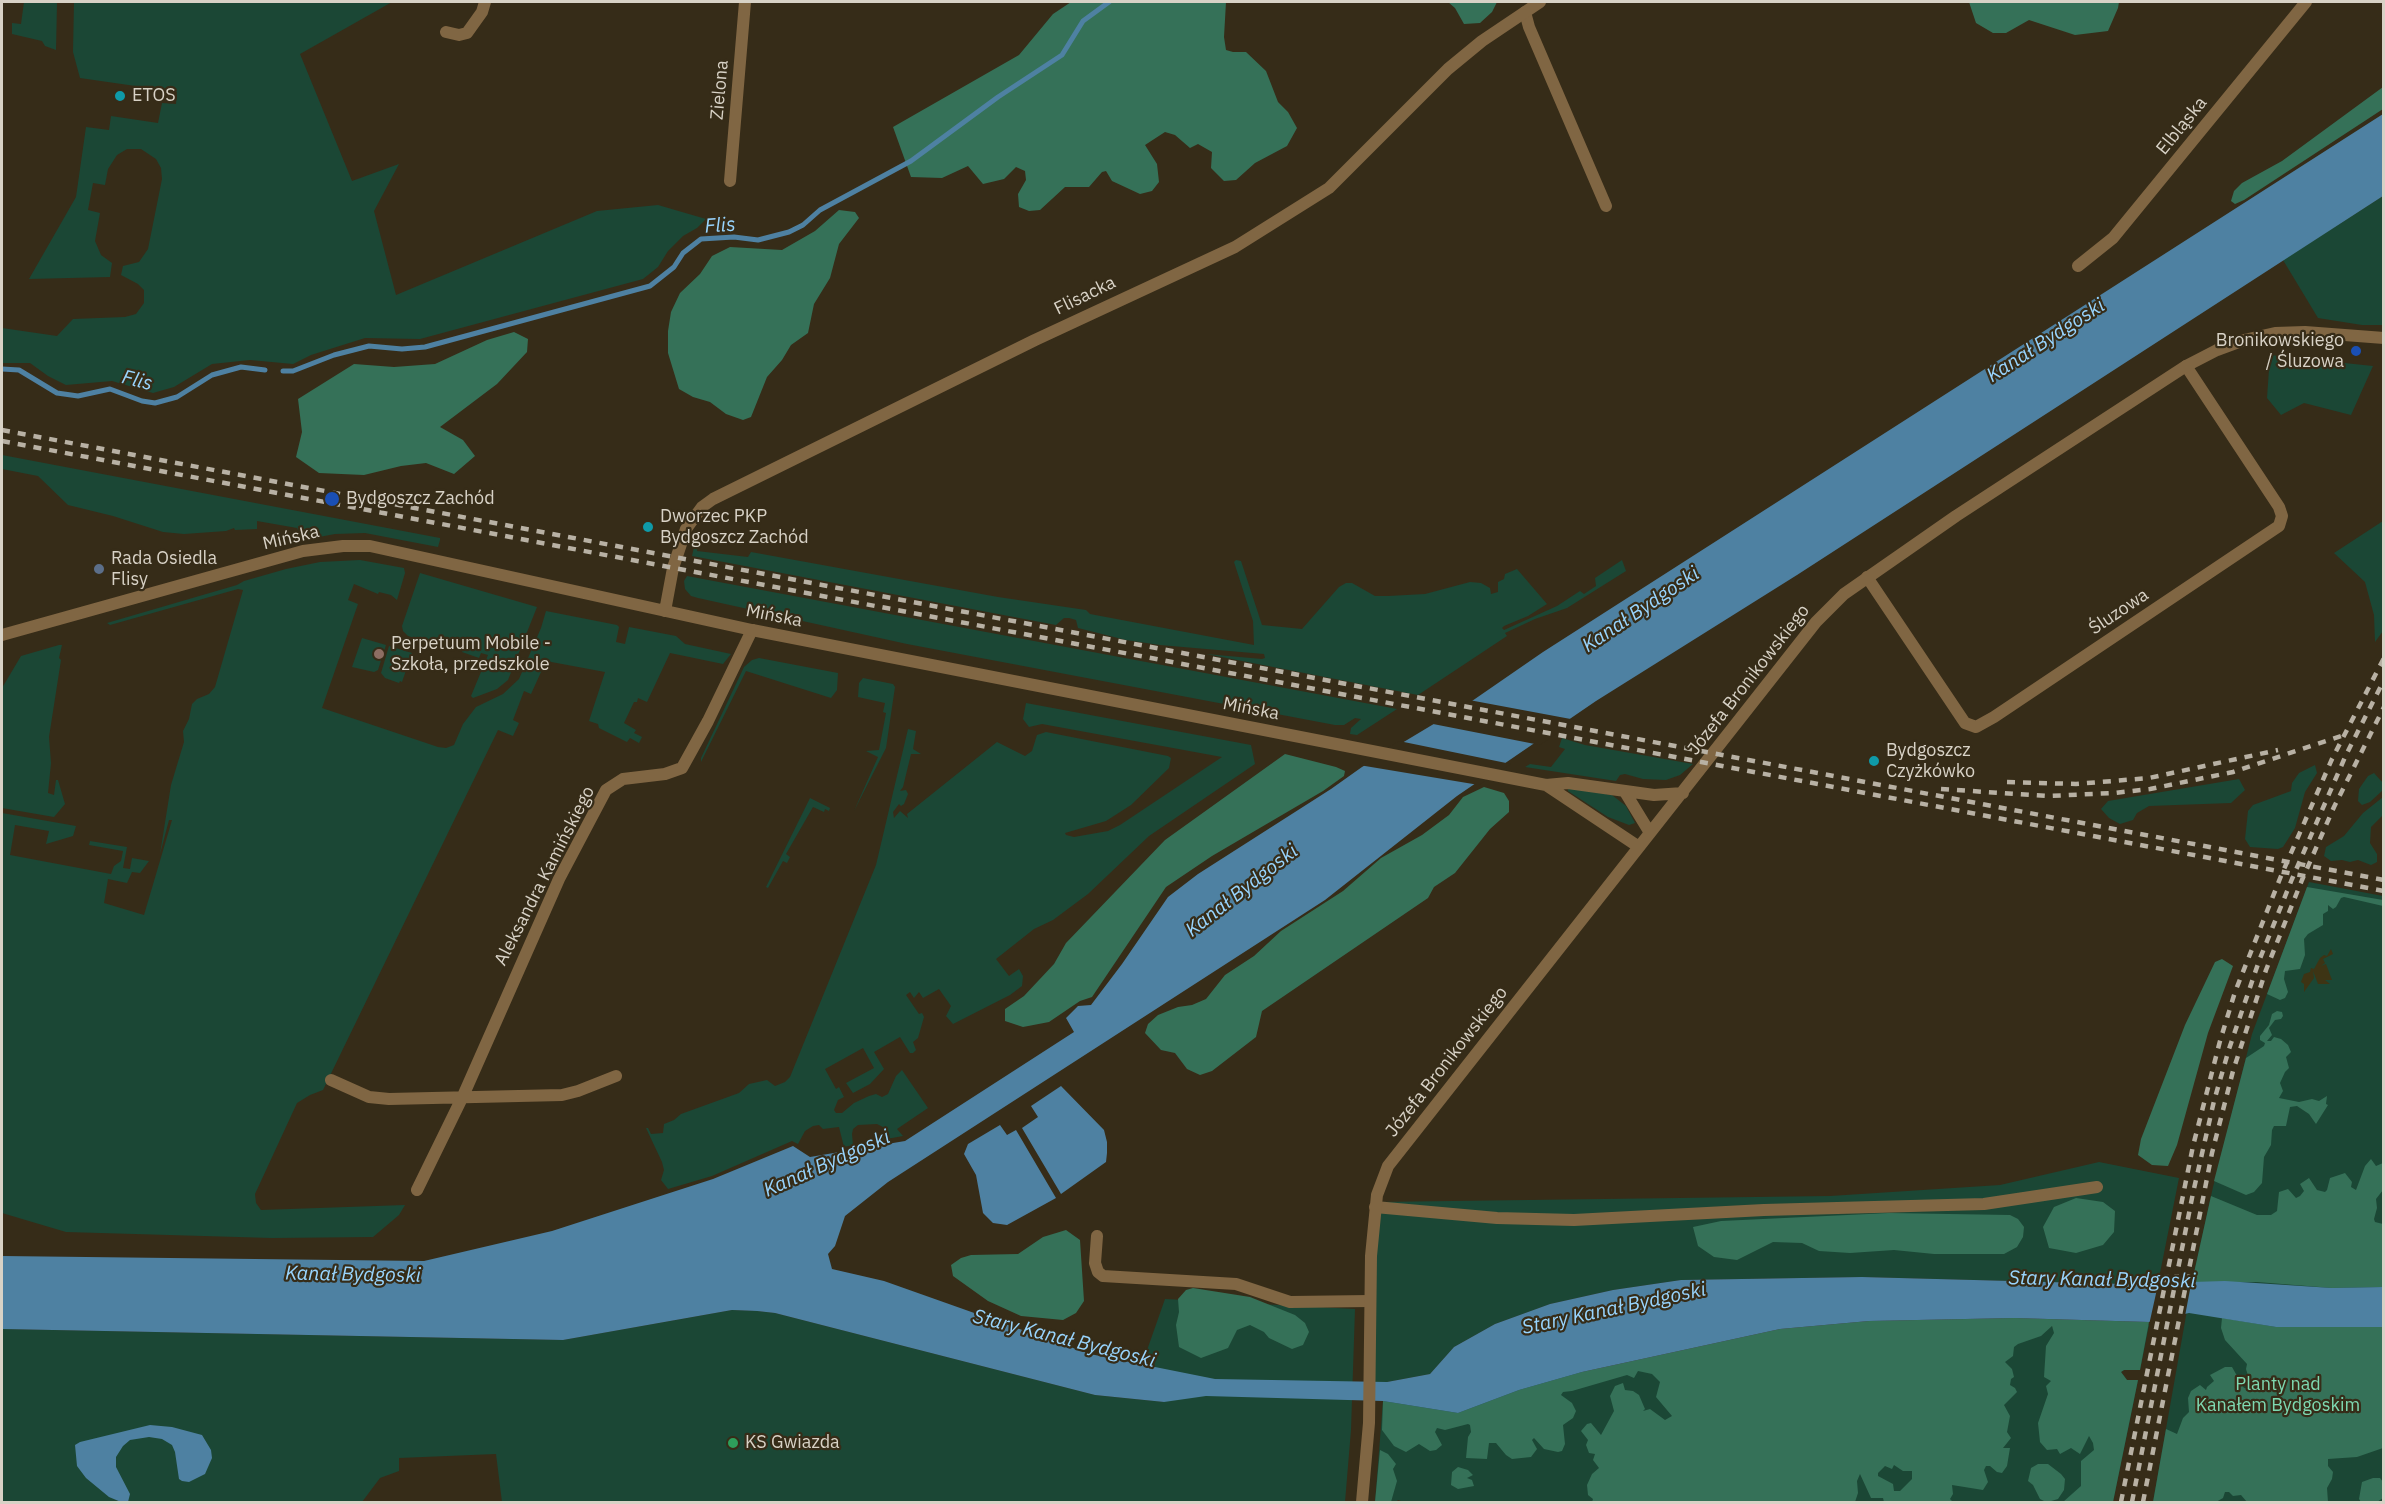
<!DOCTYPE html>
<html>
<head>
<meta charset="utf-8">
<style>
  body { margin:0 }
  #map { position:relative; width:2385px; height:1504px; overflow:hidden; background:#362c18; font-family:"IBM Plex Sans",sans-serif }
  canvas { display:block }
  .frame { position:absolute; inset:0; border:3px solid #d8d2c6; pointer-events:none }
</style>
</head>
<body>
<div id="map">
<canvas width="2385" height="1504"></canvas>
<div class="frame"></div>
</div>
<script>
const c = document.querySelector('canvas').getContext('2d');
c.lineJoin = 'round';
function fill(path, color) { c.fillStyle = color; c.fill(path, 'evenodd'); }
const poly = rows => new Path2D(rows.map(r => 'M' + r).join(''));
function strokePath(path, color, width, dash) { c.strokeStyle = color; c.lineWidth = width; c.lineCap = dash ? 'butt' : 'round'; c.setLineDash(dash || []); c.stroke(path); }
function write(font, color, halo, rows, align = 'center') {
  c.font = font + ' "IBM Plex Sans",sans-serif'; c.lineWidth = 4.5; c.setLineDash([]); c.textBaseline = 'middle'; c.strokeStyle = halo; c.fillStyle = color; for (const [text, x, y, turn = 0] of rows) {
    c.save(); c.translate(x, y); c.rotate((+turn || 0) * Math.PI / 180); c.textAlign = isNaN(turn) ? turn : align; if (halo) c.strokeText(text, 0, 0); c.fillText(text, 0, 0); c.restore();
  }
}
fill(poly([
  [24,2,57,3,56,50,45,46,42,41,12,34,12,23,21,24],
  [74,2,392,2,300,54,352,181,399,164,374,211,396,295,597,211,658,205,706,219,697,228,683,236,668,251,658,267,643,279,420,339,365,338,311,355,293,364,250,360,212,364,174,387,153,393,112,381,66,385,48,376,30,363,2,363,2,328,57,336,73,319,125,317,136,314,144,303,144,290,138,284,121,275,123,266,139,262,148,249,162,179,161,168,156,159,141,149,127,149,117,155,108,169,105,185,93,183,88,210,100,213,95,241,101,255,112,263,110,277,29,279,76,197,86,127,109,130,111,116,158,123,162,103,176,104,177,92,80,78,73,52],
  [2383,196,2383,325,2362,325,2318,318,2283,260],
  [2270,355,2306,359,2373,366,2351,415,2304,403,2281,415,2267,398],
  [2,455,440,538,440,540,438,547,365,533,335,534,303,540,297,528,257,521,257,529,235,530,234,528,226,531,184,534,163,532,113,516,68,505,38,476,2,469],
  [2383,521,2383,631,2375,642,2374,615,2365,582,2334,553],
  [698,543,697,551,748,557,751,552,998,597,1086,610,1090,614,1254,645,1253,621,1234,562,1236,560,1241,561,1262,625,1302,629,1339,587,1346,583,1352,583,1375,596,1388,596,1425,594,1470,582,1481,583,1490,588,1491,594,1498,592,1498,582,1504,579,1505,574,1517,569,1547,604,1528,616,1504,626,1502,628,1504,630,1557,606,1580,591,1584,594,1596,586,1595,578,1622,560,1626,571,1567,608,1535,619,1505,633,1507,636,1418,695,1206,654,1262,659,1265,658,1264,654,1160,645,1126,640,1078,628,1076,620,1069,618,1064,618,1056,625,692,556,694,547],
  [360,560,404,568,405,573,397,600,391,595,379,592,378,594,354,584,348,600,358,604,322,708,438,747,446,748,454,745,463,724,476,707,503,694,519,679,541,628,546,611,617,625,619,627,616,642,625,644,629,627,676,636,685,644,731,654,723,664,670,653,647,702,638,698,637,702,634,702,624,723,636,730,634,733,642,737,639,743,630,738,627,742,599,728,598,724,589,721,605,672,546,661,531,694,524,691,513,720,519,723,513,736,498,730,323,1090,310,1095,297,1103,255,1194,256,1203,261,1210,405,1205,399,1215,373,1237,272,1238,66,1232,2,1213,2,813,76,826,73,836,46,844,49,831,15,825,10,855,111,874,114,866,121,861,123,851,89,845,90,841,127,847,123,868,130,869,132,858,149,861,140,873,132,872,127,883,108,879,104,903,144,915,172,820,169,820,160,854,171,785,184,742,183,731,189,719,192,704,197,699,209,694,215,687,243,590,238,589,110,625,107,623,237,585,244,581,286,569,320,562],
  [420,573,537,607,508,680,497,689,473,698,471,696,488,655,481,653,479,658,462,652,465,644,443,636,439,644,434,644,408,636,403,631,402,626],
  [687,576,1397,709,1357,735,1350,734,1351,728,1361,719,1355,718,1344,725,1335,725,907,644,698,598,691,596,685,589,684,581],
  [362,638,386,645,378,670,374,672,352,667],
  [59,645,62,645,59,658,61,660,49,737,51,763,48,793,54,795,56,780,58,780,65,804,54,817,2,808,2,688,21,656],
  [389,646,412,653,402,682,400,681,399,683,385,678,381,673],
  [759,658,838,673,837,690,831,698,746,671,701,762,701,758,744,667,752,660],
  [863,678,893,684,895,687,886,748,854,811,878,757,866,751,879,750,886,713,883,712,885,703,858,697,859,683],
  [1026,703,1251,745,1255,764,1149,836,1088,894,1053,920,1034,929,996,959,1009,976,1019,969,1023,976,1022,986,1010,995,953,1024,946,1016,951,1006,939,989,923,998,919,992,914,998,910,992,906,995,919,1014,922,1013,924,1017,918,1038,913,1042,916,1050,913,1053,910,1053,900,1037,874,1052,884,1069,870,1084,853,1093,846,1083,874,1068,863,1048,825,1069,836,1089,839,1087,844,1097,838,1100,834,1110,836,1113,842,1113,854,1103,869,1096,876,1094,882,1097,888,1094,896,1076,902,1070,928,1108,897,1129,903,1136,876,1141,886,1131,885,1128,877,1124,858,1125,853,1129,852,1134,853,1145,844,1147,839,1127,823,1129,819,1125,813,1126,805,1131,798,1144,792,1141,712,1176,668,1189,661,1180,664,1170,662,1162,646,1128,648,1128,651,1134,663,1133,664,1124,674,1120,681,1114,739,1093,749,1084,767,1080,775,1086,785,1082,790,1077,876,865,908,729,916,731,913,749,921,754,911,754,903,787,900,791,906,790,908,794,904,804,901,806,899,804,893,812,894,818,900,811,908,818,907,814,997,742,1025,756,1032,751,1037,735,1046,732,1168,756,1171,758,1169,768,1131,805,1106,821,1065,833,1066,835,1074,837,1108,831,1120,825,1222,757,1042,724,1029,727,1023,719],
  [1562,738,1585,745,1693,764,1680,775,1666,780,1643,779,1625,774,1620,775,1616,781,1525,767,1530,764,1551,767,1565,749,1559,747],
  [2315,765,2317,773,2305,792,2295,828,2283,847,2278,849,2250,847,2245,839,2248,811,2253,805,2291,791,2292,783,2299,773],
  [2374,773,2383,783,2383,790,2370,802,2362,805,2358,801,2359,789,2368,776],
  [2239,779,2245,790,2231,803,2149,806,2137,813,2133,820,2120,824,2109,818,2101,809,2108,801],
  [1568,788,1612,795,1626,806,1635,823,1629,825,1608,817,1568,791],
  [2383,797,2383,815,2371,827,2370,843,2377,854,2377,862,2371,865,2358,860,2350,862,2342,860,2331,861,2324,856,2326,847,2344,836,2363,813],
  [810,798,830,808,829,811,825,809,824,812,813,807,786,854,790,857,787,863,783,861,768,888,766,887],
  [2309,882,2383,896,2383,1502,2153,1502,2192,1282,2213,1187,2252,1034],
  [2099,1162,2179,1178,2158,1283,2124,1284,1862,1277,1681,1280,1613,1290,1550,1304,1495,1324,1454,1347,1430,1374,1387,1382,1369,1382,1376,1202,1830,1196,2000,1185],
  [1165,1299,1355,1309,1351,1430,1345,1502,502,1502,496,1454,399,1458,399,1471,380,1478,362,1502,2,1502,2,1329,563,1340,732,1310,757,1311,775,1313,1095,1395,1164,1402,1146,1353],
  [2149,1325,2140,1370,2124,1370,2121,1372,2127,1380,2138,1380,2113,1502,1404,1502,1398,1500,1396,1502,1375,1502,1383,1401,1582,1372,2052,1326,2054,1330]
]), '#1b4735');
fill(poly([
  [1071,2,1226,2,1224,37,1226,50,1233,52,1246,52,1266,71,1278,102,1288,112,1297,128,1287,146,1255,163,1236,180,1224,181,1211,168,1212,152,1198,144,1190,148,1175,135,1165,132,1145,145,1157,164,1159,182,1152,191,1140,194,1112,181,1106,171,1102,172,1089,187,1065,187,1040,210,1029,211,1019,207,1018,194,1026,180,1025,171,1016,167,1004,179,983,184,968,166,942,178,911,177,893,127,1019,55,1053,14],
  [1448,2,1497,2,1492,12,1480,23,1464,24,1455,8],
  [1969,2,2119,2,2118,8,2108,31,2075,35,2029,20,2006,33,1993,33,1976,23],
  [2383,87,2383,109,2244,200,2235,204,2231,201,2234,191,2242,183,2282,161],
  [839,210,855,212,859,218,839,244,830,278,814,304,808,333,791,345,782,360,767,377,751,417,743,420,726,414,710,402,693,397,679,389,668,353,668,331,671,312,680,293,700,274,712,256,730,247,782,250,815,231],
  [514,332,528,339,527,352,497,384,440,427,463,440,475,456,454,474,426,463,401,466,364,475,319,473,296,457,302,432,298,399,354,364,394,367,435,364,487,340],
  [1285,754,1336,767,1345,771,1344,776,1323,791,1212,856,1166,887,1092,997,1080,1001,1049,1022,1023,1027,1005,1021,1005,1009,1024,996,1054,964,1066,943,1165,840],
  [1484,787,1504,793,1509,801,1509,812,1490,829,1455,873,1434,887,1428,898,1262,1011,1256,1037,1212,1071,1200,1075,1187,1069,1175,1053,1161,1050,1145,1033,1148,1024,1158,1015,1178,1007,1192,1005,1206,999,1225,975,1254,956,1281,931,1343,891,1381,858,1422,835,1449,815,1463,797],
  [2307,887,2383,900,2383,906,2344,897,2341,898,2336,907,2333,909,2328,905,2328,911,2323,914,2323,925,2308,934,2304,939,2305,955,2300,969,2285,971,2284,979,2288,992,2285,998,2280,1000,2267,994],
  [2222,959,2233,966,2208,1033,2177,1145,2168,1166,2152,1165,2138,1155,2141,1139,2185,1025,2215,962],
  [2277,1011,2282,1012,2283,1016,2281,1019,2275,1020,2269,1028,2272,1035,2267,1041,2271,1041,2274,1037,2281,1039,2288,1045,2291,1052,2286,1057,2289,1068,2285,1072,2280,1083,2283,1091,2279,1098,2299,1102,2312,1099,2319,1101,2327,1096,2326,1104,2328,1105,2316,1124,2309,1114,2297,1106,2290,1107,2286,1126,2274,1126,2272,1130,2271,1145,2264,1157,2262,1183,2254,1192,2246,1195,2214,1181,2246,1058,2264,1046,2265,1043,2260,1040,2260,1036,2269,1025,2272,1014],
  [2371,1159,2376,1166,2383,1163,2383,1190,2376,1199,2377,1208,2374,1219,2375,1222,2383,1224,2383,1287,2332,1288,2257,1282,2192,1282,2211,1196,2257,1215,2271,1215,2277,1211,2279,1192,2288,1189,2296,1198,2300,1196,2304,1191,2300,1184,2309,1178,2317,1190,2325,1192,2327,1190,2330,1178,2345,1173,2352,1182,2351,1187,2356,1190,2365,1166],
  [2076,1198,2103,1202,2115,1211,2114,1232,2103,1245,2076,1253,2049,1248,2043,1227,2054,1207],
  [1889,1213,2010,1215,2018,1219,2024,1227,2023,1237,2017,1247,2004,1254,1934,1254,1894,1250,1850,1253,1819,1251,1802,1243,1773,1242,1737,1260,1714,1257,1698,1246,1693,1227,1721,1221],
  [1066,1230,1080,1240,1084,1301,1076,1313,1063,1320,1021,1316,988,1301,953,1276,951,1265,961,1258,971,1255,1018,1254,1043,1237],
  [1193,1288,1250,1297,1295,1315,1305,1323,1309,1332,1303,1345,1292,1349,1269,1338,1264,1332,1250,1325,1237,1330,1228,1348,1201,1358,1179,1347,1176,1325,1179,1312,1178,1299,1186,1290],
  [2014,1318,2149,1322,2140,1370,2124,1370,2121,1372,2127,1380,2138,1380,2113,1502,2063,1502,2081,1486,2081,1461,2094,1450,2093,1443,2089,1436,2080,1454,2071,1448,2060,1454,2057,1449,2047,1450,2040,1442,2038,1423,2048,1394,2046,1386,2051,1381,2044,1377,2046,1346,2054,1333,2052,1326,2041,1336,2018,1344,2014,1347,2013,1356,2005,1362,2012,1369,2014,1377,2011,1379,2010,1385,2015,1388,2017,1392,2004,1405,2010,1416,2007,1432,2011,1438,2003,1448,2010,1448,2007,1466,2002,1473,1997,1472,1990,1466,1986,1466,1984,1470,1988,1482,1983,1490,1952,1485,1953,1494,1950,1499,1953,1502,1884,1502,1883,1498,1871,1498,1860,1474,1857,1481,1858,1493,1855,1502,1592,1502,1593,1499,1588,1495,1587,1485,1592,1474,1599,1468,1593,1460,1595,1454,1589,1453,1586,1445,1588,1440,1581,1431,1587,1424,1591,1423,1601,1435,1614,1411,1610,1396,1615,1386,1623,1383,1625,1390,1633,1391,1639,1395,1645,1409,1643,1411,1650,1409,1665,1420,1672,1416,1656,1397,1660,1382,1652,1374,1638,1371,1634,1378,1627,1375,1572,1391,1563,1392,1561,1395,1572,1403,1576,1411,1573,1418,1563,1425,1565,1444,1562,1451,1558,1452,1544,1449,1534,1438,1532,1440,1537,1449,1531,1457,1512,1459,1506,1455,1496,1443,1489,1443,1487,1459,1466,1458,1468,1437,1471,1432,1470,1425,1468,1424,1445,1430,1437,1428,1435,1432,1442,1445,1436,1450,1430,1451,1419,1444,1406,1452,1394,1446,1382,1430,1383,1401,1458,1413,1519,1390,1582,1372,1780,1329,1869,1321],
  [1894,1465,1903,1471,1912,1471,1912,1479,1900,1491,1894,1491,1893,1484,1878,1476,1878,1473,1885,1466,1892,1469],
  [2222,1318,2276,1327,2383,1327,2383,1448,2357,1457,2328,1459,2328,1466,2333,1472,2332,1479,2327,1488,2328,1502,2247,1502,2241,1495,2233,1496,2229,1492,2225,1492,2223,1498,2216,1502,2153,1502,2166,1429,2177,1434,2183,1418,2189,1412,2188,1398,2191,1391,2200,1385,2206,1390,2207,1387,2214,1381,2210,1375,2225,1367,2232,1367,2244,1388,2252,1389,2246,1369,2247,1364,2225,1340,2221,1328],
  [1380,1450,1388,1454,1396,1464,1393,1469,1397,1481,1391,1502,1375,1502],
  [2038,1464,2048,1464,2061,1474,2065,1479,2064,1490,2058,1499,2048,1502,2044,1501,2040,1499,2033,1485,2028,1481,2031,1468],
  [1458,1467,1468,1470,1473,1475,1467,1478,1472,1480,1474,1486,1458,1489,1451,1485,1452,1472],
  [2373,1478,2380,1478,2383,1482,2383,1498,2377,1502,2361,1502,2359,1499,2362,1482]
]), '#357158');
fill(poly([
  [2331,949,2333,954,2323,959,2325,963,2321,966,2326,964,2332,980,2325,980,2330,984,2318,984,2313,971,2314,978,2304,992,2304,984,2301,982,2304,974,2310,972,2311,968,2314,969,2320,958,2324,955,2327,956]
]), '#3d3414');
fill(poly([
  [2383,114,2383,196,1797,575,1596,701,1457,796,1325,900,888,1182,845,1216,835,1246,828,1254,832,1269,884,1281,1090,1354,1215,1379,1387,1382,1430,1374,1454,1347,1495,1324,1550,1304,1613,1290,1681,1280,1862,1277,2124,1284,2225,1281,2332,1288,2383,1287,2383,1327,2276,1327,2189,1313,2149,1322,2014,1318,1869,1321,1780,1329,1582,1372,1519,1390,1458,1413,1383,1401,1206,1396,1164,1402,1095,1395,775,1313,757,1311,732,1310,563,1340,2,1329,2,1256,424,1261,552,1231,713,1179,793,1146,810,1157,905,1141,1074,1032,1066,1018,1078,1006,1091,1005,1122,964,1168,897,1198,874,1331,789,1362,767,1472,701,1543,652],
  [1061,1086,1104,1130,1107,1142,1107,1153,1106,1162,1061,1194,1022,1128,1038,1117,1031,1106],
  [1000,1125,1007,1135,1016,1130,1056,1198,1007,1225,993,1223,983,1213,976,1175,964,1154,968,1144],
  [150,1425,172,1427,202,1435,211,1450,212,1458,205,1474,189,1482,182,1481,179,1479,175,1452,172,1445,162,1439,149,1437,130,1440,123,1446,116,1457,116,1467,130,1494,128,1502,121,1502,109,1497,86,1478,77,1466,75,1445,80,1442]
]), '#4e81a2');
fill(poly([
  [1469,700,1576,720,1540,745,1428,723],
  [1399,741,1511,764,1479,785,1359,765],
  [2192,1279,2185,1316,2149,1325,2159,1280]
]), '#362c18');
strokePath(poly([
  [2,369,19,370,57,393,78,396,110,389,142,401,155,403,177,397,212,375,241,367,265,370],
  [283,371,293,371,334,355,369,346,402,349,425,347,650,286,674,267,683,253,701,239,734,237,758,240,789,232,803,225,820,210,911,161,998,97,1062,55,1083,21,1109,2]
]), '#4e81a2', 5);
strokePath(poly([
  [1525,12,1529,27,1606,206],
  [446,32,459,35,467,33,482,12,485,2],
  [730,181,745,2],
  [2078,266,2113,238,2306,2],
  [1867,577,1965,723,1976,727,1994,717,2279,526,2282,516,2279,507,2186,366],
  [331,1080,369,1097,389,1099,562,1095,578,1091,616,1076],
  [417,1190,463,1096,559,879,606,790,623,779,665,774,682,768,708,721,752,630],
  [1375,1207,1497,1218,1574,1220,1764,1210,1984,1204,2097,1187],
  [1097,1236,1095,1263,1098,1272,1103,1276,1236,1284,1290,1302,1370,1301]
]), '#806643', 12);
strokePath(poly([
  [665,611,673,568,686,529,702,507,713,499,1035,340,1235,247,1329,188,1448,69,1482,41,1540,2],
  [2,635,303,551,343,546,370,546,752,630,1546,785,1568,783,1654,795,1683,793],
  [1546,785,1639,847],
  [1625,792,1650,833],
  [1362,1502,1369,1423,1371,1256,1377,1195,1388,1166,1816,622,1844,594,1956,516,2186,366,2217,350,2244,340,2275,333,2305,332,2384,338]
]), '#806643', 12);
strokePath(poly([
  [2,430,2384,880],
  [2,441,2384,891],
  [2007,782,2076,784,2149,778,2278,750],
  [1941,789,2047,796,2114,793,2150,789,2233,772,2347,734],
  [2121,1502,2193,1146,2220,1041,2235,992,2281,876,2332,759,2384,658],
  [2132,1502,2193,1193,2214,1101,2229,1049,2259,961,2292,879,2346,755,2384,680],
  [2143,1502,2212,1153,2233,1071,2266,970,2302,880,2334,807,2384,707]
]), '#b8b1a4', 4.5, [8, 8]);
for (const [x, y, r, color] of [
  [120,96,6,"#0f9aa8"],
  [2356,351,6,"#1a4fb4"],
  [332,499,8,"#1a4fb4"],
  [648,527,6,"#0f9aa8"],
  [99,569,6,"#5c6f8a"],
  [379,654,6,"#8d6e63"],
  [1874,761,6,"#0f9aa8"],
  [733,1443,6,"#2e9e5b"]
]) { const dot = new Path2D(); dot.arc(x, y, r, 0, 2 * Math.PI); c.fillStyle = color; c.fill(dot); strokePath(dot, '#362c18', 2); }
write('18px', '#d8d2c6', '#362c18', [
  ["Zielona",720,90,-85],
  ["Elbląska",2182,126,-51],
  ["Flisacka",1085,296,-26],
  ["Mińska",291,538,-13],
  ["Śluzowa",2119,612,-34],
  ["Mińska",774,616,11],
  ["Józefa Bronikowskiego",1749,680,-52],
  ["Mińska",1251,709,11],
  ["Aleksandra Kamińskiego",545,876,-63],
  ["Józefa Bronikowskiego",1447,1062,-52]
]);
write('18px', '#d8d2c6', '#362c18', [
  ["ETOS",132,96],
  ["Bronikowskiego",2344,341,"right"],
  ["/ Śluzowa",2344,362,"right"],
  ["Bydgoszcz Zachód",346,499],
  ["Dworzec PKP",660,517],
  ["Bydgoszcz Zachód",660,538],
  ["Rada Osiedla",111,559],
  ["Flisy",111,580],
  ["Perpetuum Mobile -",391,644],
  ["Szkoła, przedszkole",391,665],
  ["Bydgoszcz",1886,751],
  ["Czyżkówko",1886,772],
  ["KS Gwiazda",745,1443]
], 'left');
write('18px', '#7ed9b1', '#362c18', [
  ["Planty nad",2278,1385],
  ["Kanałem Bydgoskim",2278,1406]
]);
write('italic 20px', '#98d4fd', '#362c18', [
  ["Flis",720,226,-4],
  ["Kanał Bydgoski",2046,341,-33],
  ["Flis",137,381,14],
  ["Kanał Bydgoski",1641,610,-34],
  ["Kanał Bydgoski",1242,891,-38],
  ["Kanał Bydgoski",827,1164,-24],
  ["Kanał Bydgoski",353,1275,1],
  ["Stary Kanał Bydgoski",2102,1280,1],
  ["Stary Kanał Bydgoski",1614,1309,-12],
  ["Stary Kanał Bydgoski",1064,1339,14]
]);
</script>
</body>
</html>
